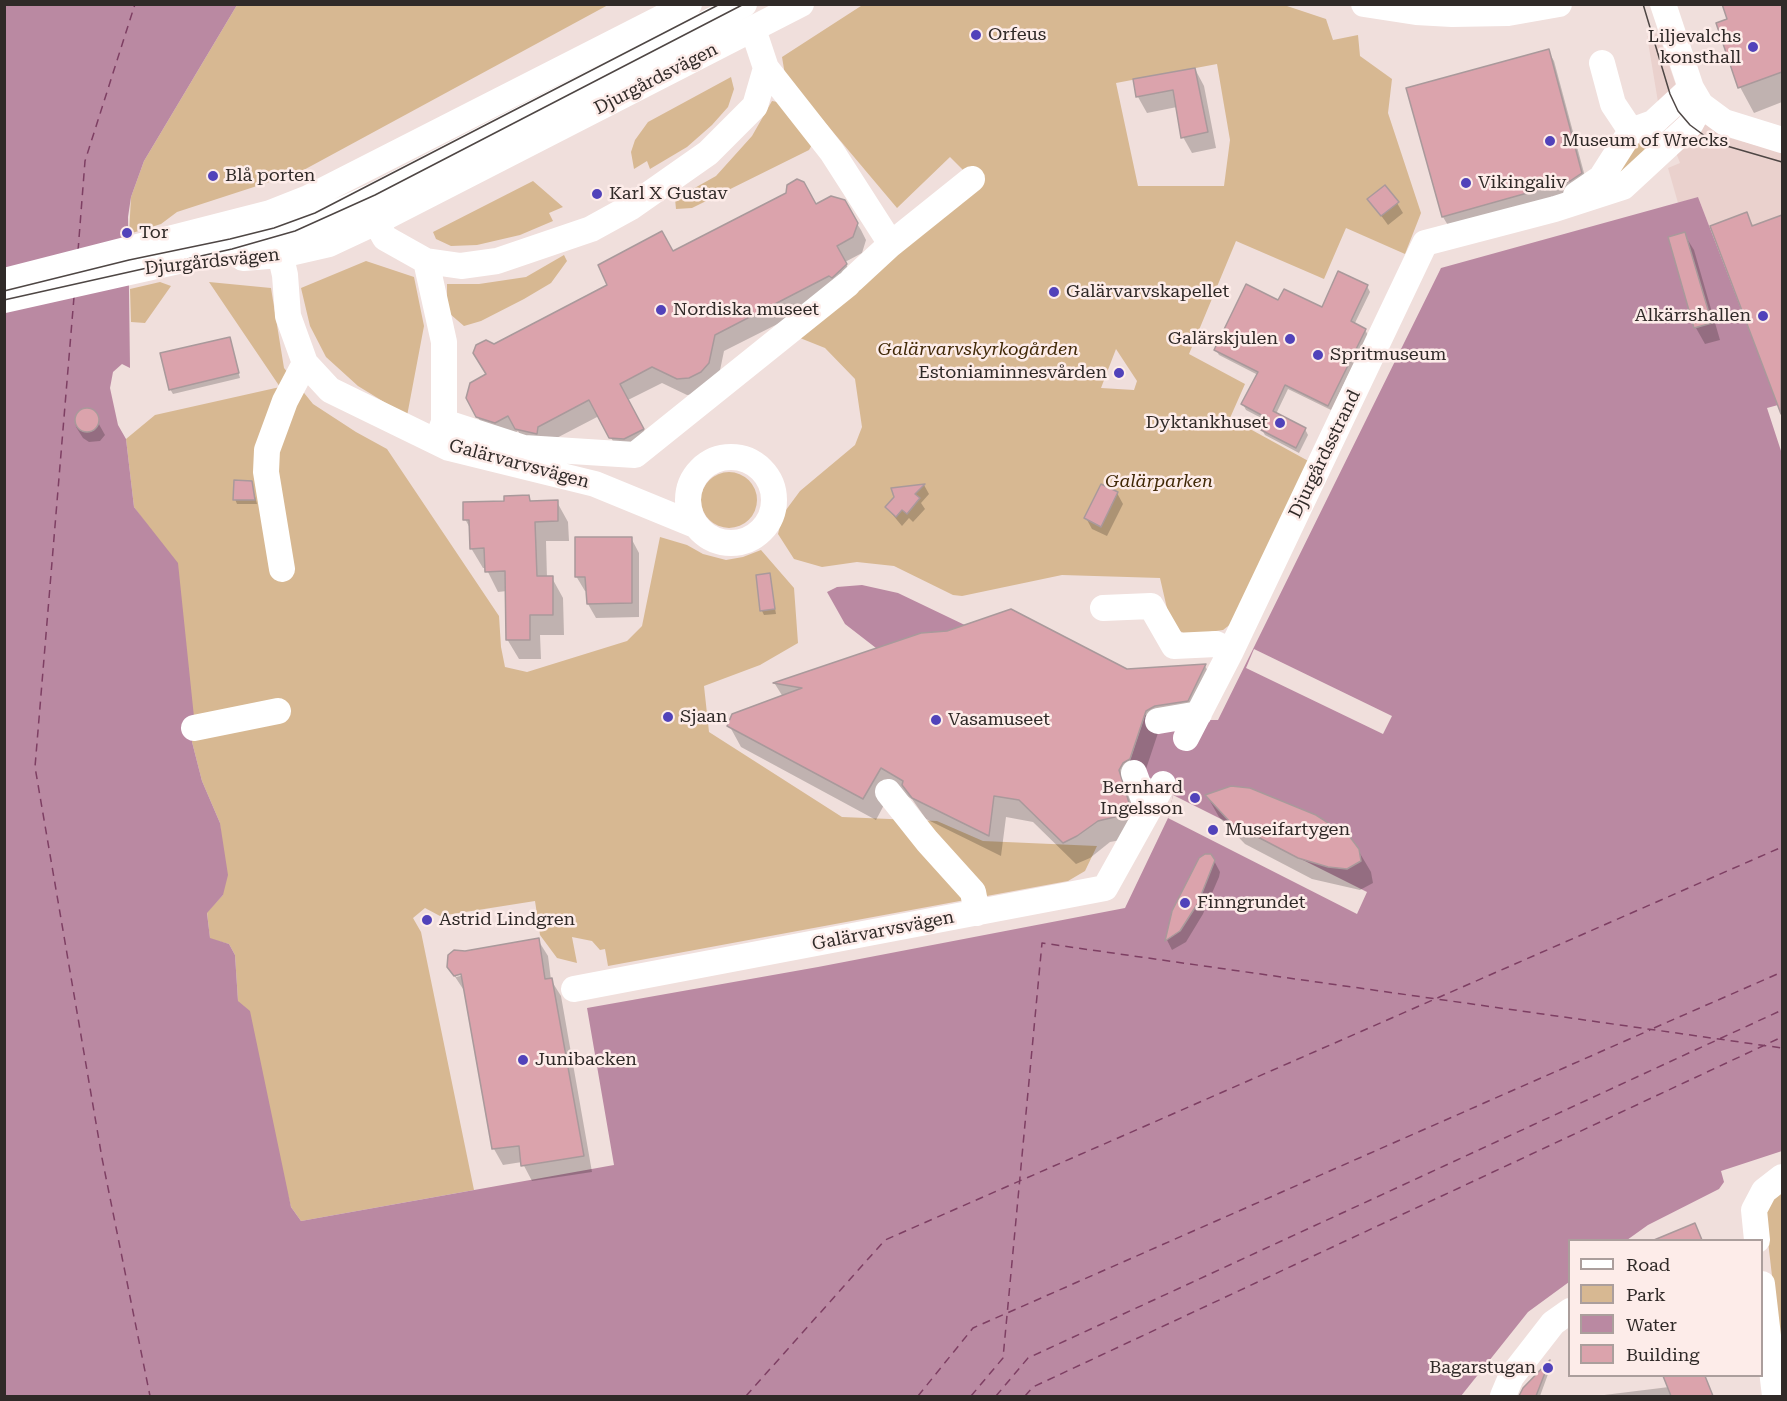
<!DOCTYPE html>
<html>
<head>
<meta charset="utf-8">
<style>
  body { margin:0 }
  #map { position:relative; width:1787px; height:1401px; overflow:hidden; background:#f0dfdc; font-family:"Roboto Serif",serif }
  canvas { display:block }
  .frame { position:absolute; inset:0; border:6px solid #302a28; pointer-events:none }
  .legend { position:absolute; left:1568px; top:1239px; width:195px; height:138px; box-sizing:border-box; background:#fdece9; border:2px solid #ab9e9c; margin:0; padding:8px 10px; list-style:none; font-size:18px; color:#302a28 }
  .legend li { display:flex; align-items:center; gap:12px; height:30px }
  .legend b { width:30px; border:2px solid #ab9e9c }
</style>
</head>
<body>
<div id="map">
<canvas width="1787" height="1401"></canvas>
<div class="frame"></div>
<ul class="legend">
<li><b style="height:8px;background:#fff"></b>Road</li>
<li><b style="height:16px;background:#d7b892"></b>Park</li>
<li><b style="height:16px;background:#ba89a2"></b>Water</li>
<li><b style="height:16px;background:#dba3ac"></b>Building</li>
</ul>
</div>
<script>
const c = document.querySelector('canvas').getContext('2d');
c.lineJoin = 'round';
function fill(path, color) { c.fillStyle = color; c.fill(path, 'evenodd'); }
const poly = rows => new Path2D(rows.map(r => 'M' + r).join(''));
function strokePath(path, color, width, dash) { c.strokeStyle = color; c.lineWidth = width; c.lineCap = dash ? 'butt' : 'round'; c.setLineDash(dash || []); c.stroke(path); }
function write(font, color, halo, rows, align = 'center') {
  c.font = font + ' "Roboto Serif",serif'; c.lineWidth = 5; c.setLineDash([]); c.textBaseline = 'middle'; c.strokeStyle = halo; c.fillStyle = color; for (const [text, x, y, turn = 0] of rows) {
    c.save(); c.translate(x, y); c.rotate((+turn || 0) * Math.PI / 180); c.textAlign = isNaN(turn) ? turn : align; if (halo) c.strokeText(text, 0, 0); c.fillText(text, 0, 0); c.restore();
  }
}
fill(poly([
  [1658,33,1683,106,1722,136,1782,152,1782,418,1698,197,1678,203,1668,168,1680,163,1659,108,1647,36]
]), '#ead1cd');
fill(poly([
  [864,4,1284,5,1326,19,1333,40,1358,35,1360,56,1392,79,1388,113,1421,213,1405,254,1346,228,1324,279,1236,241,1189,354,1245,384,1230,418,1312,463,1236,620,1223,630,1187,635,1171,626,1160,578,1062,575,962,596,953,595,894,566,857,562,822,567,794,559,778,534,783,514,800,491,855,445,862,427,855,379,825,348,800,338,977,184,950,157,897,208,785,75,782,57],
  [1217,64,1230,140,1224,186,1138,186,1116,83],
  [1116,349,1137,381,1134,390,1101,388],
  [237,5,608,5,300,172,177,212,161,224,129,234,131,197,144,161],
  [731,77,734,89,728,107,712,125,687,147,650,169,647,161,634,169,631,152,635,140,648,122],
  [772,101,783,103,813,143,809,150,692,208,676,209,675,199,716,176,752,136],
  [1660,129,1664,141,1620,184,1613,174,1630,147],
  [533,181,563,207,549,213,553,221,520,235,477,245,451,246,436,239,433,232],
  [564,255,567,261,551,283,524,299,481,321,464,326,450,314,447,303,447,284,479,284,526,277],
  [366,261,414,277,424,326,407,416,358,386,326,357,310,326,301,288],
  [160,282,171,286,145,323,131,322,130,289],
  [209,282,271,288,284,368,313,404,356,432,387,449,499,616,501,647,505,667,527,672,627,641,642,626,660,537,687,545,703,554,726,560,743,557,761,550,794,588,798,643,760,665,704,686,709,732,842,817,937,821,983,841,1097,846,1085,871,1068,881,608,966,605,949,600,950,592,941,572,937,577,963,557,958,540,935,535,901,440,916,425,908,413,918,421,932,474,1190,301,1221,291,1207,238,1001,235,955,229,944,210,939,207,912,223,895,220,823,202,781,192,742,153,533,134,507,126,439,155,415,280,387],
  '701 500a28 28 0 1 1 56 0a28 28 0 1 1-56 0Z',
  [1782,1188,1782,1363,1765,1215,1773,1196]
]), '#d7b892');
fill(poly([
  [5,5,237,5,144,161,131,197,128,217,130,368,122,364,113,372,110,388,118,425,126,439,134,507,178,563,194,717,192,742,202,781,220,823,228,875,223,895,207,913,210,938,229,944,235,955,238,1001,250,1011,291,1207,301,1221,614,1165,587,1008,818,967,1125,908,1168,818,1173,795,1170,786,1127,769,1145,715,1195,742,1209,720,1218,720,1441,268,1698,197,1778,405,1767,408,1782,454,1782,1151,1721,1171,1724,1182,1719,1189,1648,1225,1627,1240,1570,1240,1569,1282,1528,1312,1461,1396,5,1396],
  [862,585,898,593,969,627,941,681,876,648,845,624,827,592,837,587]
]), '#ba89a2');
fill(poly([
  [1254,649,1392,716,1383,734,1246,668],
  [1173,795,1367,892,1357,914,1168,818]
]), '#f0dfdc');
fill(poly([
  [1723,4,1782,4,1782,102,1754,113,1740,87,1718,24,1729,20],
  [1548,51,1554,61,1587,184,1576,191,1449,227,1443,217,1408,89],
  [1195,69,1204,86,1216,148,1192,153,1183,137,1177,107,1147,113,1138,97],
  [1369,199,1397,203,1403,213,1388,225],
  [816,205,852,216,861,230,866,240,862,253,845,262,855,281,849,288,724,351,718,380,699,394,687,395,662,383,628,400,652,445,620,454,599,416,547,443,526,445,518,431,505,438,487,433,467,398,488,375,494,346,673,253],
  [1746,214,1754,227,1782,216,1782,414,1712,227],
  [1684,234,1694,250,1720,340,1705,344,1696,328,1670,238],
  [1367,286,1370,292,1354,325,1365,330,1368,335,1331,410,1288,389,1276,414,1305,429,1308,435,1299,453,1265,435,1262,430,1267,421,1246,410,1243,404,1258,375,1219,355,1216,350,1279,302,1323,309],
  [229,338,240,378,173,394,170,389],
  [91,410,105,435,100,441,89,442,83,438,76,427,75,417,82,411],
  [251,482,257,504,237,504,235,499],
  [924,485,929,494,921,503,925,509,913,522,909,518,902,526,887,508,896,498,893,489],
  [1117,493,1123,504,1107,536,1092,529,1086,518],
  [528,497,532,502,557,502,568,522,569,541,546,541,547,578,552,578,563,598,564,635,540,635,541,659,519,659,507,639,507,591,498,592,486,568,483,568,471,548,471,530,465,519],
  [631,538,639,553,639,617,596,618,588,604,588,591,585,591,576,576],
  [769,575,776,614,764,615,762,611],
  [921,634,1127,670,1205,666,1217,687,1158,733,1142,781,1141,827,1127,839,1110,842,1090,858,1076,864,1033,822,1006,817,1001,856,926,819,912,799,893,788,876,820,741,747,729,725,783,697,775,684],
  [1207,796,1358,850,1371,872,1373,883,1360,890,1312,879,1245,844,1219,817],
  [1211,855,1220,872,1219,877,1203,914,1186,942,1172,950,1167,940,1169,922,1200,859],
  [538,940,548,956,551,980,561,996,592,1172,532,1181,522,1162,503,1165,494,1149,465,992,448,966,465,952],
  [468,971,469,974,456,977,456,974],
  [1695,1225,1702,1240,1657,1240],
  [1549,1362,1551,1366,1540,1396,1521,1396,1524,1389],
  [1665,1376,1705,1376,1713,1396,1596,1396,1669,1387]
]), '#0003');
strokePath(poly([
  [78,251,85,161,135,4],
  [74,297,35,767,102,1158,150,1396],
  [1654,1028,1782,972],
  [746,1396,885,1240,1782,847],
  [918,1396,973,1328,1650,1030],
  [971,1396,1003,1358,1042,943,1782,1048],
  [996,1396,1028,1358,1782,1010],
  [1025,1396,1033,1387,1782,1037]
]), '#7e3f63', 1.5, [8, 6]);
const building = poly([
  [1722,4,1782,4,1782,72,1738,88,1716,23,1727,19,1722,4],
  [1549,49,1582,173,1570,181,1442,217,1406,88,1549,49],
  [1195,68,1208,132,1181,138,1173,90,1136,97,1133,79,1195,68],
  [797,179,804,182,816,204,831,196,845,200,849,207,858,223,853,237,837,246,847,264,832,278,829,276,715,335,709,363,701,372,689,378,677,379,652,367,620,384,644,429,624,439,609,438,589,400,538,427,537,434,515,429,508,416,495,423,476,417,466,398,470,383,486,374,473,353,476,345,486,340,494,344,607,285,598,265,662,231,673,251,786,193,787,185,797,179],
  [1385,185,1399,202,1381,216,1367,199,1385,185],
  [1747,212,1752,226,1782,215,1781,414,1710,226,1747,212],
  [1685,232,1712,323,1694,328,1668,237,1685,232],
  [1338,271,1368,285,1351,321,1366,329,1328,406,1285,385,1273,411,1306,428,1296,448,1261,430,1267,418,1241,404,1258,372,1214,350,1246,284,1278,300,1284,289,1322,307,1338,271],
  [230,337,239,373,169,390,160,353,230,337],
  '75 420a12 12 0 1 1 24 0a12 12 0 1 1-24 0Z',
  [234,480,252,481,255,500,233,500,234,480],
  [925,484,915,494,920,498,907,514,902,510,896,517,885,507,894,497,891,488,925,484],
  [1101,484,1118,492,1101,527,1084,518,1101,484],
  [529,495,530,501,558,500,558,521,535,522,537,576,553,576,553,615,530,615,530,640,506,640,505,571,485,572,484,548,470,549,469,520,463,520,463,502,504,501,504,496,529,495],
  [575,537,632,537,632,603,587,604,585,577,575,577,575,537],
  [770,573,775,609,760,611,756,575,770,573],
  [1011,609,1127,669,1206,664,1188,701,1155,706,1146,711,1130,759,1123,763,1119,770,1130,806,1120,805,1115,817,1098,821,1077,836,1063,843,1019,800,994,796,989,836,912,798,902,785,903,781,881,768,863,799,727,726,732,714,802,688,773,683,921,633,947,631,1011,609],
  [1231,786,1250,788,1316,815,1350,837,1359,849,1361,861,1347,869,1328,867,1298,858,1231,823,1205,795,1231,786],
  [1205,854,1211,854,1215,860,1198,903,1180,931,1165,941,1172,911,1199,858,1205,854],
  [539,938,545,979,552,978,584,1156,521,1166,519,1146,492,1149,461,974,454,976,447,967,448,955,454,950,465,951,539,938],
  [1695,1223,1702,1240,1654,1240,1695,1223],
  [1550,1360,1536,1396,1519,1396,1523,1388,1550,1360],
  [1663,1376,1705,1376,1713,1396,1671,1396,1663,1376]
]);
fill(building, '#dba3ac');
strokePath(building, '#a9999b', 1.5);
strokePath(poly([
  [1364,4,1416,12,1452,14,1508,13,1559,4],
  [1663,4,1691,88,1701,105,1724,122,1782,140],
  [753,29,766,68,832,152,891,244,972,179],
  [1602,63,1613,104,1631,131],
  [1576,195,1601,178,1631,131,1653,123,1691,88],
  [376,222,385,238,426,261,461,266,497,261,591,229,631,207,708,153,755,106,766,68],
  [277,240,285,275,288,316,305,363,330,390,449,448,595,484,695,525],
  [243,258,281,255,329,244,376,222,801,4],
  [426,261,444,342,444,422,438,438],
  [852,280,891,244],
  [4,281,270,213,308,198,689,4],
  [4,300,232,249,295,231,375,195,744,4],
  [444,422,524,448,635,455,848,284],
  '688 500a43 43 0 1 1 86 0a43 43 0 1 1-86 0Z',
  [282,569,266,472,267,450,285,401,305,363],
  [1103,608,1151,606,1174,646,1216,644,1231,651],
  [1158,721,1199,714],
  [194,728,278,711],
  [1186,738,1231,651,1425,243,1555,209,1623,187,1690,125,1701,105],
  [1134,773,1148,811],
  [888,792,927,841,973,892,977,913],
  [574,989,1105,888,1163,784],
  [1757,1240,1754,1210,1764,1191,1782,1177],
  [1762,1284,1775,1396],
  [1503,1396,1511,1377,1553,1323,1570,1311]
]), '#fff', 26);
strokePath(poly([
  [1643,4,1670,94,1678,111,1690,125,1713,142,1782,162],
  [4,291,129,260,230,239,274,228,315,213,720,4],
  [4,300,232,249,295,231,375,195,744,4]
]), '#4e4644', 1.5);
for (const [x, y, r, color] of [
  [976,35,6,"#5142ba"],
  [1753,47,6,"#5142ba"],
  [1550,141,6,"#5142ba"],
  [213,176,6,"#5142ba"],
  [1466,183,6,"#5142ba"],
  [597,194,6,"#5142ba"],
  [127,233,6,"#5142ba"],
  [1054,292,6,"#5142ba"],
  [661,310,6,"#5142ba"],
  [1763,316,6,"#5142ba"],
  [1290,339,6,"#5142ba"],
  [1318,355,6,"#5142ba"],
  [1119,373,6,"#5142ba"],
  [1280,423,6,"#5142ba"],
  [668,717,6,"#5142ba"],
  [936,720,6,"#5142ba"],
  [1195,798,6,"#5142ba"],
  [1213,830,6,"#5142ba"],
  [1185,903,6,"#5142ba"],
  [427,920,6,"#5142ba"],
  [523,1060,6,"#5142ba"],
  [1548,1368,6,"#5142ba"]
]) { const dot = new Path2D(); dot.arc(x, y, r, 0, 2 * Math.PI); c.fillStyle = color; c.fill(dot); strokePath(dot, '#fdece9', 2); }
write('18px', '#302a28', '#fdece9', [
  ["Orfeus",988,35],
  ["Liljevalchs",1741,37,"right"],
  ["konsthall",1741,58,"right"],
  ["Museum of Wrecks",1562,141],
  ["Blå porten",225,176],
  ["Vikingaliv",1478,183],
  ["Karl X Gustav",609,194],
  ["Tor",139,233],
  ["Galärvarvskapellet",1066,292],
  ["Nordiska museet",673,310],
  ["Alkärrshallen",1751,316,"right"],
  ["Galärskjulen",1278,339,"right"],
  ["Spritmuseum",1330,355],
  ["Estoniaminnesvården",1107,373,"right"],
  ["Dyktankhuset",1268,423,"right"],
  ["Sjaan",680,717],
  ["Vasamuseet",948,720],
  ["Bernhard",1183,788,"right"],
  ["Ingelsson",1183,809,"right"],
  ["Museifartygen",1225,830],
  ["Finngrundet",1197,903],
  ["Astrid Lindgren",439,920],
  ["Junibacken",535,1060],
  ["Bagarstugan",1536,1368,"right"]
], 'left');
write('18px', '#302a28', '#fdece9', [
  ["Djurgårdsvägen",656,79,-27],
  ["Djurgårdsvägen",212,262,-6],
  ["Djurgårdsstrand",1325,454,-64],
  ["Galärvarvsvägen",519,464,15],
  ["Galärvarvsvägen",883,931,-11]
]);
write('italic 18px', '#402806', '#fdece9', [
  ["Galärvarvskyrkogården",978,350],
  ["Galärparken",1159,482]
]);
</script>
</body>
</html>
